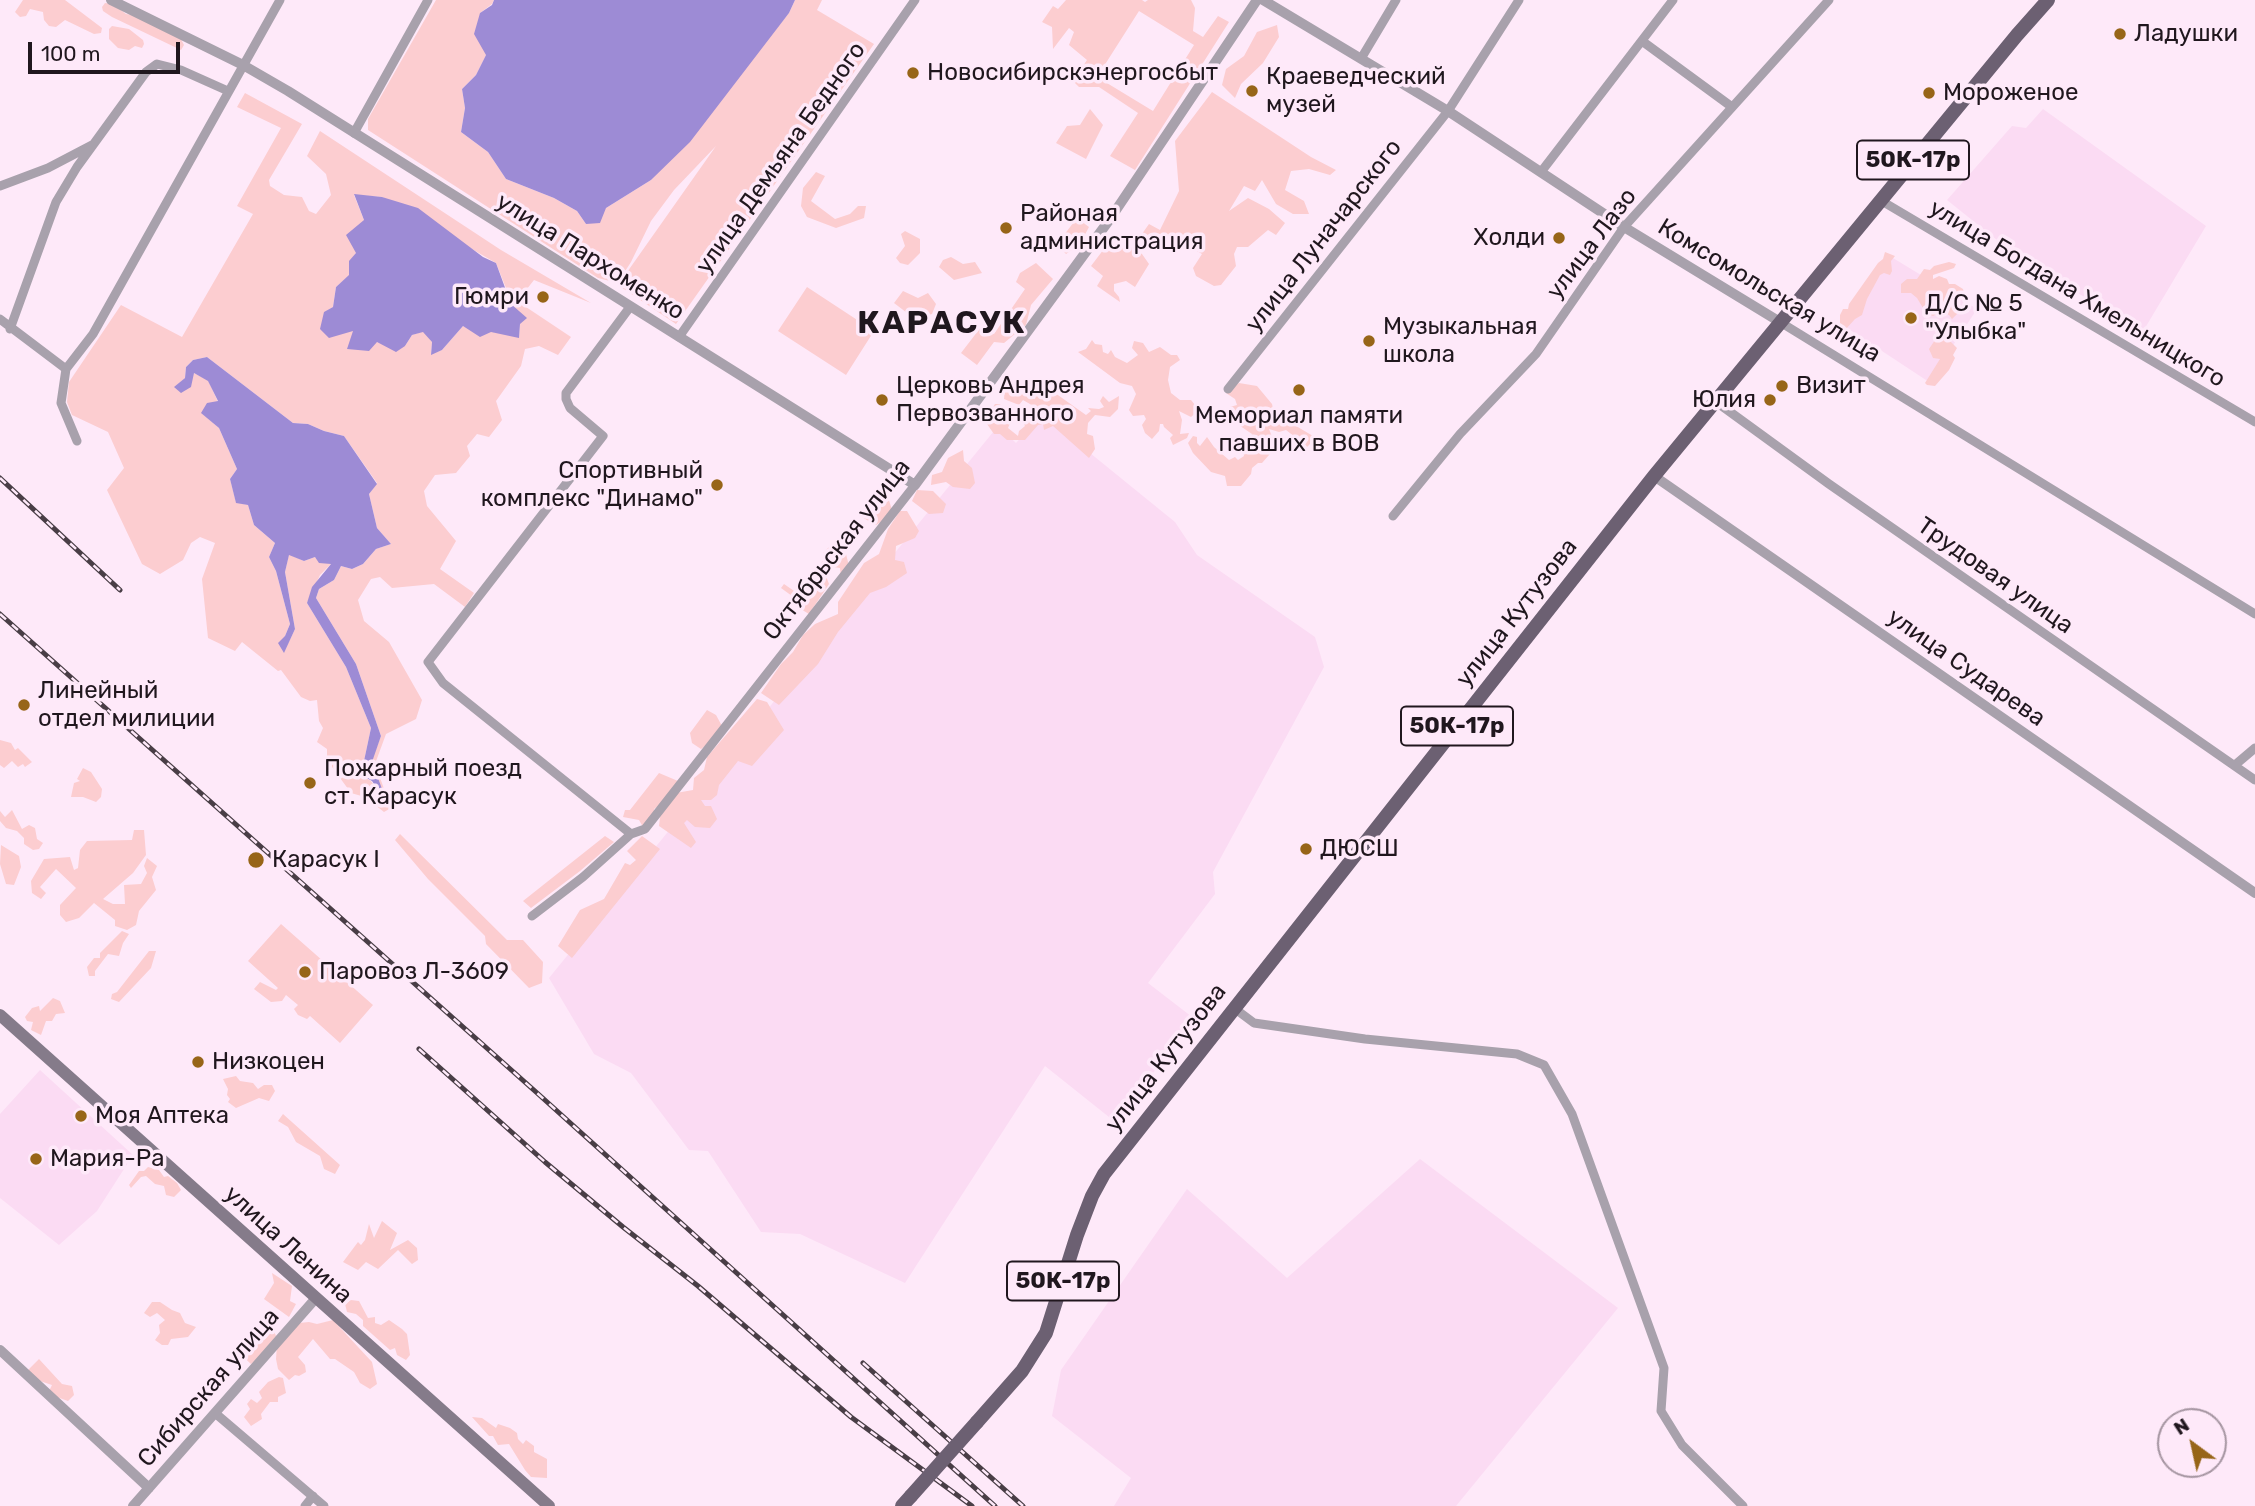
<!DOCTYPE html>
<html>
<head>
<meta charset="utf-8">
<style>
  body { margin:0 }
  #map { position:relative; width:2255px; height:1506px; overflow:hidden; background:#fee9f9; font-family:Rubik,sans-serif }
  canvas { display:block }
  .north { position:absolute; left:2157px; top:1408px; width:70px; height:70px; box-sizing:border-box; background:#fee9f9; border:2px solid #a595a1; border-radius:50%; rotate:327deg; font-size:19px; font-weight:700; line-height:28px; text-align:center; color:#20171e }
  .north::after { content:''; display:block; margin:auto; width:24px; height:32px; background:#976518; clip-path:polygon(50% 0,100% 100%,50% 72%,0 100%) }
  .scale { position:absolute; left:28px; top:42px; width:152px; height:32px; box-sizing:border-box; border:4px solid #20171e; border-top:0; padding-left:9px; font-size:21px; line-height:24px; white-space:nowrap; color:#20171e; -webkit-text-stroke:5px #fee9f9; paint-order:stroke }
</style>
</head>
<body>
<div id="map">
<canvas width="2255" height="1506"></canvas>
<div class="north">N</div>
<div class="scale">100 m</div>
</div>
<script>
const c = document.querySelector('canvas').getContext('2d');
c.lineJoin = 'round';
function fill(path, color) { c.fillStyle = color; c.fill(path, 'evenodd'); }
const poly = rows => new Path2D(rows.map(r => 'M' + r).join(''));
function strokePath(path, color, width, dash) { c.strokeStyle = color; c.lineWidth = width; c.lineCap = dash ? 'butt' : 'round'; c.setLineDash(dash || []); c.stroke(path); }
function write(font, color, halo, rows, align = 'center') {
  c.font = font + ' Rubik,sans-serif'; c.lineWidth = 7; c.setLineDash([]); c.textBaseline = 'middle'; c.strokeStyle = halo; c.fillStyle = color; for (const [text, x, y, turn = 0] of rows) {
    c.save(); c.translate(x, y); c.rotate((+turn || 0) * Math.PI / 180); c.textAlign = isNaN(turn) ? turn : align; if (halo) c.strokeText(text, 0, 0); c.fillText(text, 0, 0); c.restore();
  }
}
fill(poly([
  [2043,109,2206,226,2142,333,2012,252,1947,200,2012,126,2026,128],
  [1888,255,1977,309,1929,382,1844,326],
  [1042,414,1175,522,1197,555,1315,637,1324,667,1213,872,1215,894,1148,983,1196,1020,1114,1121,1045,1066,905,1283,800,1234,761,1232,708,1151,689,1150,631,1073,594,1054,549,978,998,426,1016,443],
  [40,1070,133,1155,97,1211,59,1245,0,1198,0,1114],
  [1420,1159,1618,1308,1456,1506,1114,1506,1131,1478,1052,1416,1061,1370,1187,1189,1287,1278]
]), '#fbdbf3');
fill(poly([
  [23,0,65,0,102,28,101,33,94,34,65,20,56,27,49,26,44,20,43,12,30,9,26,16,20,17,15,12],
  [436,0,494,0,492,4,480,13,486,55,476,75,462,89,465,108,461,132,488,152,506,179,554,198,577,211,586,224,606,208,651,180,789,13,795,0,822,0,817,10,874,44,676,324,618,285,716,146,674,190,651,221,631,262,622,276,610,281,598,278,368,130,368,119],
  [1066,0,1142,0,1145,2,1148,0,1191,0,1195,8,1193,31,1203,37,1218,16,1229,22,1135,170,1110,156,1138,113,1099,87,1079,87,1073,81,1087,60,1069,45,1074,32,1069,28,1053,49,1052,27,1042,22,1053,6,1058,9],
  [1139,11,1194,45,1153,111,1097,77],
  [105,3,113,4,126,14,140,16,181,39,184,45,181,50,112,17,103,11,102,7],
  [1277,25,1279,37,1263,63,1241,84,1235,98,1222,85,1226,69,1244,56,1257,32],
  [112,26,129,29,143,40,144,44,142,48,135,46,129,50,118,48,109,39,109,29],
  [1212,92,1311,157,1336,170,1330,175,1309,169,1291,171,1285,190,1304,201,1309,214,1293,214,1276,204,1262,180,1255,191,1244,186,1229,211,1248,198,1269,209,1285,223,1276,235,1268,230,1248,247,1237,247,1234,254,1236,266,1221,285,1214,286,1196,276,1193,268,1202,254,1171,236,1163,248,1139,238,1149,224,1160,230,1179,191,1175,141],
  [245,93,302,124,269,180,270,186,284,195,302,197,309,211,316,214,331,195,326,174,307,156,320,131,501,250,591,303,534,280,519,299,520,303,571,337,558,355,539,346,525,349,521,366,496,401,502,420,489,437,477,434,467,446,470,456,456,473,435,475,424,491,427,506,456,541,440,569,474,593,465,607,434,584,392,588,380,577,371,579,358,600,364,621,389,642,422,700,416,719,386,734,375,764,391,808,384,812,365,797,351,793,327,760,327,749,317,742,323,728,319,721,317,700,310,701,301,697,281,670,278,671,242,642,235,651,208,638,202,579,215,543,200,537,191,543,183,560,160,574,142,564,107,490,124,468,108,432,72,415,67,402,69,382,121,305,182,337,253,214,237,206,281,128,237,107],
  [354,195,382,197,496,263,520,323,519,337,463,326,442,350,431,354,432,342,424,331,412,335,405,346,377,342,324,313,333,307,336,287,350,275,356,253,364,220],
  [207,357,293,423,308,424,324,431,344,436,377,483,369,494,377,528,391,544,376,549,363,564,352,569,341,566,334,580,319,589,316,598,356,664,381,736,371,762,385,801,371,781,361,775,371,728,346,667,307,603,320,575,331,564,315,557,304,561,289,554,285,572,295,629,284,652,285,636,290,624,276,571,269,557,275,543,254,525,248,505,236,502,230,479,237,469,219,428,202,413,218,402,208,380,194,373,175,387,185,378,186,367,193,360],
  [1090,109,1103,125,1086,159,1056,143,1067,126,1080,125],
  [816,172,825,176,811,201,835,219,850,214,858,206,866,206,864,218,836,228,807,217,801,206,803,188],
  [1077,218,1089,227,1080,244,1066,254,1057,244],
  [905,231,920,239,920,253,908,265,900,263,896,258,905,246,901,234],
  [1113,237,1142,254,1149,264,1135,287,1126,281,1114,284,1114,291,1119,297,1120,302,1097,286,1103,276,1091,266],
  [1885,252,1895,256,1891,261,1892,271,1890,275,1884,273,1880,275,1867,299,1862,315,1855,319,1845,330,1840,328,1840,315,1843,309,1848,309,1849,304,1878,263,1883,259],
  [951,257,963,264,975,262,982,273,954,280,939,267,943,260],
  [1949,262,1956,264,1954,268,1933,275,1933,279,1939,276,1947,279,1949,284,1955,284,1963,289,1965,297,1956,301,1958,313,1952,319,1949,315,1940,312,1933,316,1926,313,1917,298,1911,293,1901,293,1901,284,1907,279,1917,279,1924,269,1930,270,1934,266],
  [1036,263,1053,279,1031,305,1026,325,1004,343,994,342,977,365,961,353,981,327,994,334,1025,289,1016,282,1020,273],
  [807,287,874,331,846,375,778,331],
  [903,291,918,298,928,293,936,304,932,314,915,319,894,303],
  [1945,336,1957,348,1953,355,1955,358,1949,370,1935,386,1927,385,1925,383,1940,359,1933,358,1929,349,1937,337],
  [1092,340,1095,344,1102,345,1103,352,1108,354,1111,350,1115,357,1127,363,1138,355,1132,348,1134,341,1143,343,1149,352,1160,347,1171,355,1177,355,1180,360,1170,367,1168,380,1171,393,1180,400,1191,400,1199,410,1191,417,1179,411,1182,420,1180,434,1189,433,1187,438,1173,445,1170,438,1173,435,1164,427,1163,424,1160,424,1159,431,1152,439,1145,433,1142,425,1146,419,1144,415,1133,416,1129,410,1136,394,1132,386,1120,383,1078,352,1086,349],
  [1022,380,1027,385,1031,398,1035,399,1038,390,1048,388,1086,415,1091,411,1088,408,1099,409,1104,407,1100,401,1103,396,1109,402,1119,396,1118,409,1110,417,1095,415,1088,423,1087,434,1093,436,1095,449,1089,458,1053,426,1044,430,1043,424,1038,425,1025,440,1007,440,1000,434,994,434,987,424,988,420,991,420,993,415,990,412,995,404,1000,404,1011,421,1008,428,1018,436,1019,431,1025,426,1022,420,1030,420,1032,409,1040,414,1042,411,1023,400,1019,405,1004,399,1005,387,1015,381],
  [1239,383,1257,386,1272,404,1274,413,1313,436,1310,444,1304,450,1296,444,1295,437,1286,430,1279,432,1269,429,1276,447,1262,463,1258,463,1252,468,1251,474,1241,486,1227,486,1225,476,1211,472,1193,453,1188,443,1193,436,1197,437,1197,443,1200,446,1207,437,1214,447,1229,460,1235,457,1238,460,1244,456,1243,450,1252,434,1227,417,1230,407,1237,405,1235,399,1226,393],
  [963,450,964,461,972,468,975,483,970,489,953,487,946,482,931,485,932,475,942,472,948,458],
  [917,490,933,491,946,504,943,513,929,514,912,501],
  [875,491,887,494,892,510,889,517,876,525,858,515],
  [900,511,907,511,919,531,915,538,896,546,895,560,904,562,907,573,886,587,870,593,838,632,818,664,779,705,761,693,781,664,793,652,803,635,815,624,838,614,838,602,864,563,879,554,888,529],
  [839,545,846,554,849,566,841,578,840,568,827,566,824,571,829,584,809,614,794,605,792,596,781,588,784,584,797,593,825,558,823,553,830,546],
  [757,699,767,702,784,730,752,766,738,761,719,785,717,795,711,800,701,800,705,806,711,806,717,819,710,828,695,827,687,820,684,823,696,842,691,848,659,826,661,809,676,793,693,790,694,778,704,770,707,757],
  [707,710,716,715,722,726,721,734,701,749,692,743,690,733],
  [0,740,11,743,15,750,18,748,32,762,25,767,23,764,18,767,12,761,4,768,0,765],
  [83,768,91,772,102,789,101,797,96,802,83,797,71,797,74,783,80,781,77,779],
  [659,773,678,781,662,803,654,809,655,815,643,827,639,820,623,817,625,810,630,810],
  [12,810,22,829,29,825,35,828,37,839,43,843,39,849,33,850,24,844,24,838,17,831,6,828,0,821,0,811,5,817],
  [134,830,144,830,146,855,133,873,103,899,113,904,125,904,124,885,141,884,147,873,144,866,147,858,157,866,152,877,156,890,139,911,136,925,127,930,115,926,115,920,94,903,79,918,66,922,60,915,60,905,76,888,56,869,40,887,46,893,41,899,32,893,31,881,44,859,70,857,74,870,78,868,80,850,87,841,132,840],
  [400,834,507,940,523,940,543,962,542,983,529,988,486,944,485,936,428,879,395,840],
  [605,836,614,842,580,871,531,908,523,901],
  [642,836,660,849,572,958,558,946,580,910,604,899,625,863,630,865,636,860,627,851],
  [1,845,19,856,21,867,14,885,6,884,0,864],
  [281,924,373,1005,340,1043,310,1016,307,1019,298,1015,294,1009,298,1005,286,995,282,1001,271,1002,254,989,260,982,276,990,278,988,248,961],
  [122,931,129,934,123,943,119,956,108,954,95,971,95,976,89,976,87,967,94,958,100,958,100,953],
  [149,951,156,951,151,968,119,1002,111,999,112,994,117,992],
  [53,998,60,1001,65,1013,56,1014,52,1021,46,1021,41,1035,31,1030,33,1022,27,1021,25,1017,32,1008,39,1006,40,1011],
  [236,1076,240,1081,253,1083,258,1089,264,1085,272,1085,275,1091,269,1101,259,1098,236,1108,228,1102,230,1099,227,1095,228,1089,223,1079],
  [283,1114,340,1165,335,1174,324,1169,320,1156,296,1142,288,1127,278,1121],
  [148,1167,159,1170,164,1177,168,1176,177,1183,181,1190,174,1197,166,1195,164,1186,155,1184,146,1176,141,1177,131,1188,129,1185,139,1171,144,1171],
  [382,1221,397,1233,390,1250,408,1240,417,1248,418,1260,412,1264,398,1250,378,1269,366,1262,358,1270,343,1262,358,1242,361,1245,365,1240,369,1224,374,1238],
  [272,1273,292,1286,290,1301,296,1304,289,1317,264,1299,274,1283],
  [351,1300,359,1301,368,1318,375,1317,375,1323,381,1325,389,1320,402,1329,407,1334,410,1355,406,1360,397,1355,395,1348,390,1350,363,1326,363,1320,356,1314,347,1312,345,1304],
  [152,1302,160,1302,172,1310,180,1313,185,1323,196,1327,188,1337,171,1339,168,1345,162,1345,155,1340,160,1333,159,1325,165,1320,157,1313,150,1317,144,1313],
  [333,1320,372,1362,377,1384,370,1389,360,1383,354,1372,335,1359,330,1359,313,1339,298,1357,305,1365,306,1372,299,1376,295,1375,289,1380,278,1369,276,1359,277,1345,251,1364,237,1351,241,1340,250,1343,257,1339,264,1340,273,1329,276,1336,299,1323,309,1322,317,1324],
  [39,1359,62,1384,72,1386,74,1395,68,1401,54,1396,49,1391,52,1385,37,1380,28,1370],
  [279,1377,283,1378,286,1393,278,1397,278,1402,270,1402,261,1414,262,1419,251,1426,244,1417,250,1409,247,1404,251,1399,257,1403,262,1398,259,1392,268,1382],
  [472,1417,482,1418,496,1428,498,1424,510,1428,517,1433,518,1439,523,1444,526,1440,534,1446,534,1452,547,1459,547,1478,531,1477,525,1470,509,1444,498,1445,493,1436,489,1436]
]), '#fccdd0');
fill(poly([
  [494,0,795,0,789,13,690,142,651,180,606,208,600,223,586,224,577,211,554,198,506,179,488,152,461,132,465,108,462,89,476,75,486,55,474,34,480,13,492,5],
  [354,194,382,197,418,208,483,257,496,263,511,304,527,318,520,324,519,338,491,332,480,337,463,326,442,350,431,355,432,342,423,332,412,335,405,346,396,352,377,342,369,351,347,349,353,331,329,338,320,329,324,312,333,307,336,287,349,275,349,261,356,253,346,235,364,220],
  [207,357,293,423,308,424,324,431,344,436,377,484,369,494,377,528,391,544,376,549,363,564,352,569,341,566,334,580,319,589,316,598,356,664,381,736,372,762,388,805,372,781,361,775,371,728,346,667,307,603,312,587,331,564,319,563,315,557,304,561,289,555,285,572,295,629,284,653,278,643,285,636,290,624,276,571,269,557,275,543,254,525,248,505,236,503,230,479,237,469,219,428,201,413,207,403,218,401,208,381,194,373,191,387,181,393,174,387,185,378,186,367,193,360]
]), '#9d8bd5');
strokePath(poly([
  [1642,41,1732,107],
  [1362,57,1396,0],
  [354,133,428,0],
  [1541,172,1673,0],
  [0,186,48,168,92,145],
  [1880,200,2255,422],
  [630,307,566,393,566,399,570,408,603,436,428,662,443,683,631,834],
  [0,319,66,369],
  [1780,322,2255,614],
  [10,329,56,202,77,167,146,72,157,64,181,70,228,91],
  [679,337,915,0],
  [1228,389,1448,111,1519,0],
  [1715,401,1829,484,2255,780],
  [77,441,61,403,66,369,93,334,280,0],
  [1393,516,1460,434,1536,354,1624,227,1829,0],
  [2235,765,2255,748],
  [532,916,583,877,631,834,645,829,915,485],
  [1234,1008,1254,1023,1365,1039,1517,1054,1544,1065,1572,1114,1664,1368,1661,1411,1682,1445,1743,1506],
  [215,1413,324,1506],
  [305,1506,313,1496]
]), '#a8a1ac', 9);
strokePath(poly([
  [111,0,243,65,288,91,915,485,1110,219,1257,0],
  [1263,0,1448,111,1624,227,1780,322],
  [1654,476,2255,893],
  [0,1350,149,1488],
  [133,1506,316,1298]
]), '#a8a1ac', 10);
strokePath(poly([
  [0,1015,549,1506]
]), '#857b8a', 12);
strokePath(poly([
  [977,1422,1022,1371,1046,1333,1077,1235,1092,1196,1104,1174,1654,476,2017,35,2048,0],
  [902,1506,911,1496]
]), '#6c6072', 14);
const rail = poly([
  [0,478,120,590],
  [0,614,536,1092,995,1506],
  [419,1049,545,1162,623,1227,698,1286,851,1417,972,1506],
  [863,1363,1023,1506]
]);
strokePath(rail, '#493e46', 5);
strokePath(rail, '#fee9f9', 2.5, [8]);
strokePath(poly([
  [911,1496,977,1422]
]), '#6c6072', 14);
for (const [x, y, r, color] of [
  [2120,34,7,"#976518"],
  [913,73,7,"#976518"],
  [1252,91,7,"#976518"],
  [1929,93,7,"#976518"],
  [1006,228,7,"#976518"],
  [1559,238,7,"#976518"],
  [543,297,7,"#976518"],
  [1911,318,7,"#976518"],
  [1369,341,7,"#976518"],
  [1782,386,7,"#976518"],
  [1299,390,7,"#976518"],
  [882,400,7,"#976518"],
  [1770,400,7,"#976518"],
  [717,485,7,"#976518"],
  [24,705,7,"#976518"],
  [310,783,7,"#976518"],
  [1306,849,7,"#976518"],
  [256,860,9,"#976518"],
  [305,972,7,"#976518"],
  [198,1062,7,"#976518"],
  [81,1116,7,"#976518"],
  [36,1159,7,"#976518"]
]) { const dot = new Path2D(); dot.arc(x, y, r, 0, 2 * Math.PI); c.fillStyle = color; c.fill(dot); strokePath(dot, '#fee9f9', 2.5); }
for (const [x, y, w] of [
  [1913,160,112],
  [1457,726,112],
  [1063,1281,112]
]) { const box = new Path2D(); box.roundRect(x - w / 2, y - 19.5, w, 39, 5); c.fillStyle = '#fee9f9'; c.fill(box); strokePath(box, '#20171e', 2); }
write('bold 23px', '#20171e', null, [
  ["50К-17р",1913,160],
  ["50К-17р",1457,726],
  ["50К-17р",1063,1281]
]);
write('24px', '#20171e', '#fee9f9', [
  ["Ладушки",2134,34],
  ["Новосибирскэнергосбыт",927,73],
  ["Краеведческий",1266,77],
  ["музей",1266,105],
  ["Мороженое",1943,93],
  ["Районая",1020,214],
  ["администрация",1020,242],
  ["Холди",1545,238,"right"],
  ["Гюмри",529,297,"right"],
  ["Д/С № 5",1925,304],
  ["\"Улыбка\"",1925,332],
  ["Музыкальная",1383,327],
  ["школа",1383,355],
  ["Церковь Андрея",896,386],
  ["Первозванного",896,414],
  ["Визит",1796,386],
  ["Юлия",1756,400,"right"],
  ["Мемориал памяти",1299,416,"center"],
  ["павших в ВОВ",1299,444,"center"],
  ["Спортивный",703,471,"right"],
  ["комплекс \"Динамо\"",703,499,"right"],
  ["Линейный",38,691],
  ["отдел милиции",38,719],
  ["Пожарный поезд",324,769],
  ["ст. Карасук",324,797],
  ["ДЮСШ",1320,849],
  ["Карасук I",272,860],
  ["Паровоз Л-3609",319,972],
  ["Низкоцен",212,1062],
  ["Моя Аптека",95,1116],
  ["Мария-Ра",50,1159]
], 'left');
write('24px', '#20171e', '#fee9f9', [
  ["улица Демьяна Бедного",781,158,-55],
  ["улица Луначарского",1324,236,-52],
  ["улица Лазо",1592,244,-53],
  ["улица Пархоменко",590,257,32],
  ["Комсомольская улица",1769,291,31],
  ["улица Богдана Хмельницкого",2077,294,31],
  ["Октябрьская улица",837,550,-52],
  ["Трудовая улица",1995,576,35],
  ["улица Кутузова",1517,613,-52],
  ["улица Сударева",1966,668,35],
  ["улица Кутузова",1166,1058,-52],
  ["улица Ленина",288,1245,42],
  ["Сибирская улица",209,1388,-49]
]);
c.letterSpacing = '2px';
write('bold 32px', '#20171e', '#fee9f9', [
  ["КАРАСУК",942,324]
]);
c.letterSpacing = '0px';
</script>
</body>
</html>
